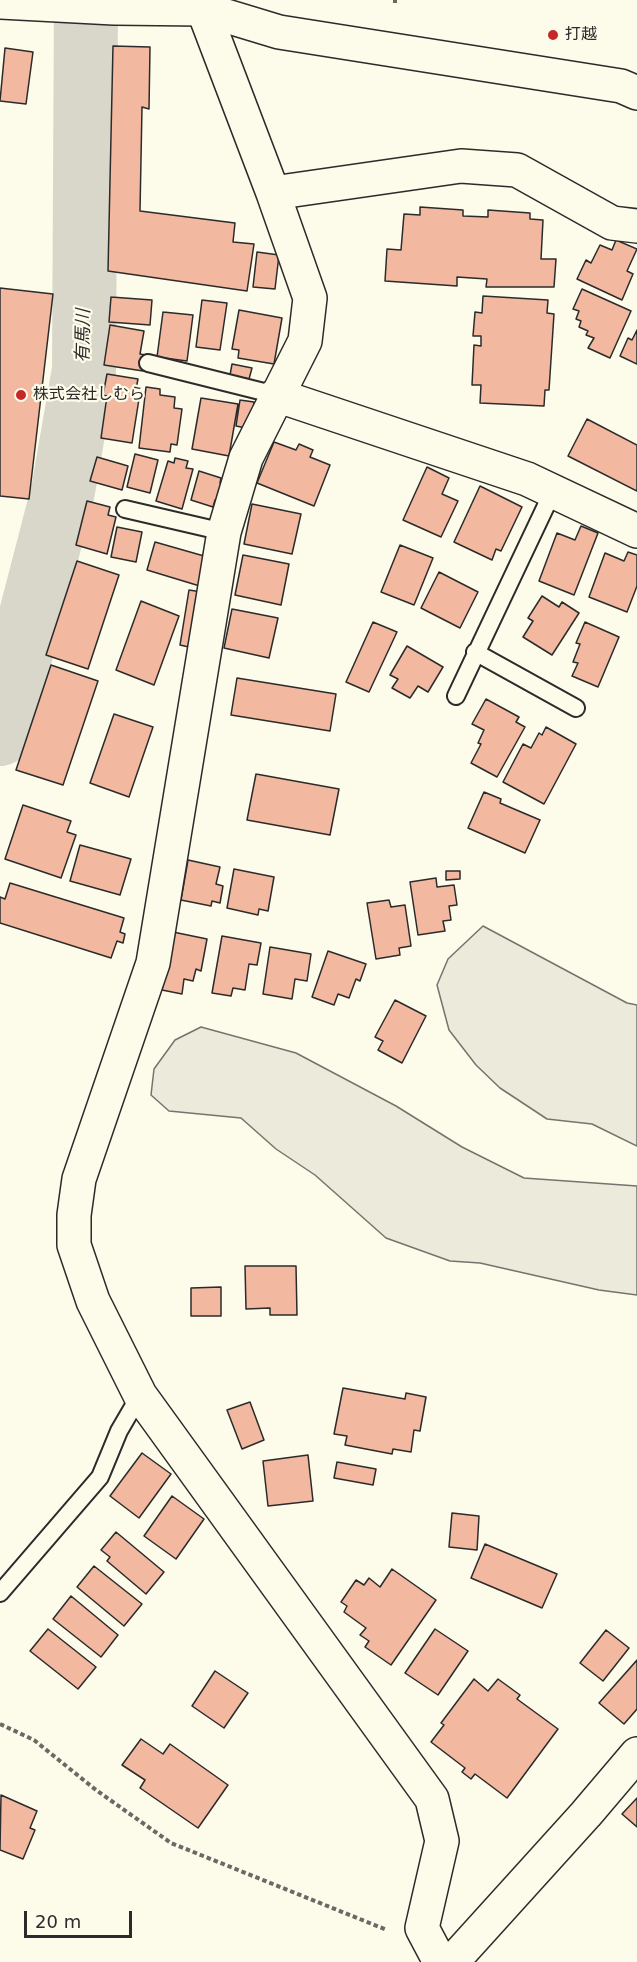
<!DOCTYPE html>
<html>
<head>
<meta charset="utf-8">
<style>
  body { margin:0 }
  #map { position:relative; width:637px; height:1962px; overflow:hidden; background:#fdfbea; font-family:"DejaVu Sans",sans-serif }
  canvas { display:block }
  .scale { position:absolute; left:24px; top:1911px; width:108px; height:27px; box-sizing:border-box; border:3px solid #2b2b2b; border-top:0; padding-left:8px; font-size:18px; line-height:21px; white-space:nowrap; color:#2b2b2b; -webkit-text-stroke:4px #fdfbea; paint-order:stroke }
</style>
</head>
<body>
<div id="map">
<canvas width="637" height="1962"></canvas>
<div class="scale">20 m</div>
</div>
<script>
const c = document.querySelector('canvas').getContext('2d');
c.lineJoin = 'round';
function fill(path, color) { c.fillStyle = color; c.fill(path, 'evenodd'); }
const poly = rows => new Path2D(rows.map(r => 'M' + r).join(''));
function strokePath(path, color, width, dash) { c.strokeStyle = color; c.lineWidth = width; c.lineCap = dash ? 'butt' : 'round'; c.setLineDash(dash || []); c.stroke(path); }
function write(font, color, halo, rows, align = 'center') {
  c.font = font + ' "DejaVu Sans","Noto Sans JP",sans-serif'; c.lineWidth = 4.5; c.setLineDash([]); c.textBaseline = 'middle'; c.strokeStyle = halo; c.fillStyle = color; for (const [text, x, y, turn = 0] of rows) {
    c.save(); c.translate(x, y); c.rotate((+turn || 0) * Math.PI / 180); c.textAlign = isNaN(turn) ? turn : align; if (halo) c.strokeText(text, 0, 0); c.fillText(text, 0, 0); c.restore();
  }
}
const green = poly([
  [483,926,627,1003,637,1005,637,1146,592,1124,547,1119,500,1088,476,1065,449,1030,437,985,448,959,483,926],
  [201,1027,296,1053,396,1106,462,1147,524,1178,637,1186,637,1295,599,1290,480,1263,450,1261,386,1238,315,1175,276,1149,241,1118,169,1111,151,1095,154,1069,175,1040,201,1027]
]);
fill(green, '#ecebdb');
strokePath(green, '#74746e', 1.5);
strokePath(poly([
  [0,734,63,491,84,370,86,0]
]), '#d8d7c9', 64);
const building = poly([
  [113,46,150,47,149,109,142,107,140,211,235,223,233,242,254,244,247,291,108,271,113,46],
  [5,48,33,52,26,104,0,101,5,48],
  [420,207,463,210,463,216,488,217,488,210,530,213,530,219,543,220,541,259,556,259,554,287,486,287,487,279,457,277,457,286,385,281,387,249,401,250,404,214,420,215,420,207],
  [616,240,637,249,627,271,633,274,622,300,577,279,586,260,591,263,600,245,612,250,616,240],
  [257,252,279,255,275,289,253,287,257,252],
  [0,288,53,294,29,499,0,496,0,288],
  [582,289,631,311,610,358,588,348,594,338,586,335,588,331,579,327,581,321,576,319,579,311,573,309,582,289],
  [483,296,548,300,547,313,554,314,549,390,545,390,544,406,480,403,481,385,472,385,474,345,481,346,481,336,473,336,475,312,482,313,483,296],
  [111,297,152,300,150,325,109,322,111,297],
  [202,300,227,303,220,350,196,347,202,300],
  [239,310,282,318,274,364,238,358,239,350,232,349,239,310],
  [163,312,193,315,187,361,157,357,163,312],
  [110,325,144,331,140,354,146,355,143,371,104,365,110,325],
  [637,330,637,364,620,356,628,338,632,340,637,330],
  [232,364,252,368,249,379,230,375,232,364],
  [107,374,138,379,134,399,139,399,132,443,101,438,107,396,103,395,107,374],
  [146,387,160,389,160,395,175,397,174,408,182,409,177,445,171,444,170,452,139,448,146,387],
  [201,398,238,404,229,456,192,449,201,398],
  [240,400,254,402,251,429,236,426,240,400],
  [587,419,637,445,637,491,568,456,587,419],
  [274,442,296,450,299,444,313,450,310,457,330,465,314,506,257,483,274,442],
  [135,454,158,460,150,493,127,487,135,454],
  [97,457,128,466,122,490,90,481,97,457],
  [175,458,188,461,186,468,193,469,182,509,156,501,168,461,174,463,175,458],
  [427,467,449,478,442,494,458,501,441,537,403,520,427,467],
  [199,471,221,478,220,483,227,485,222,502,215,500,213,507,191,500,199,471],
  [480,486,522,507,501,551,496,549,492,560,454,542,480,486],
  [87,501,110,507,108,515,116,517,107,554,76,545,87,501],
  [252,504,301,514,292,554,244,544,252,504],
  [581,526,598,533,574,595,539,581,557,533,575,540,581,526],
  [117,527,142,532,136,562,111,557,117,527],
  [155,542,211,558,203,587,147,570,155,542],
  [400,545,433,558,414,605,381,592,400,545],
  [628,552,637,555,637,586,627,612,589,597,605,553,624,561,628,552],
  [243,555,289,564,281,605,235,595,243,555],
  [77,561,119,575,88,669,46,655,77,561],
  [439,572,478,592,460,628,421,608,439,572],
  [189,590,202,592,193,648,180,645,189,590],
  [542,596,559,607,562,602,579,613,552,655,523,637,533,621,528,618,542,596],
  [141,601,179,616,154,685,116,670,141,601],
  [232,609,278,618,269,658,224,648,232,609],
  [373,622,397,632,369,692,346,682,373,622],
  [585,622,619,637,598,687,572,676,578,663,573,662,580,644,576,643,585,622],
  [407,646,443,667,428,692,418,686,410,698,392,688,398,679,390,675,407,646],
  [51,665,98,681,63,785,16,770,51,665],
  [237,678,336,694,330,731,231,715,237,678],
  [486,699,519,717,516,722,525,727,497,777,471,763,481,744,478,743,484,730,472,724,486,699],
  [114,714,153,727,129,797,90,783,114,714],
  [546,727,576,744,544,804,503,782,523,744,531,748,539,733,542,735,546,727],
  [256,774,339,789,330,835,247,820,256,774],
  [484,792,501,799,500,803,540,820,525,853,468,828,484,792],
  [23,805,71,821,67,832,76,835,61,878,5,859,23,805],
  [80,845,131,859,120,895,70,881,80,845],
  [188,860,220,867,216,884,223,886,220,903,212,901,211,906,181,900,188,860],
  [234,869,274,877,268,911,259,909,258,915,227,908,234,869],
  [446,871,460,871,460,879,446,880,446,871],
  [436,878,437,887,454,885,457,905,449,906,451,920,443,921,445,931,418,935,410,882,436,878],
  [10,883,124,918,120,932,125,934,123,943,117,941,111,958,0,923,0,897,5,899,10,883],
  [389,900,391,907,405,905,411,946,399,948,400,955,376,959,367,903,389,900],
  [173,932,207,939,201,971,196,969,193,981,184,979,182,994,162,990,173,932],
  [222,936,261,943,257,965,249,964,245,990,233,988,231,996,212,993,222,936],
  [270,947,311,954,307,981,295,979,292,999,263,994,270,947],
  [328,951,366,964,360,981,356,979,349,998,338,994,334,1005,312,997,328,951],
  [395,1000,426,1016,402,1063,378,1050,383,1041,375,1037,395,1000],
  [245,1266,296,1266,297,1315,270,1315,270,1308,246,1309,245,1266],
  [221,1287,221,1316,191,1316,191,1288,221,1287],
  [343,1388,405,1399,406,1393,426,1397,420,1431,414,1430,411,1452,393,1449,392,1454,345,1445,347,1436,334,1434,343,1388],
  [250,1402,264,1440,242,1449,227,1410,250,1402],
  [142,1453,171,1474,139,1518,110,1496,142,1453],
  [308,1455,313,1501,268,1506,263,1461,308,1455],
  [337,1462,376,1469,373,1485,334,1478,337,1462],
  [172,1496,204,1519,176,1559,144,1536,172,1496],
  [452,1513,479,1516,477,1550,449,1547,452,1513],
  [116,1532,164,1572,146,1594,107,1561,110,1557,101,1550,116,1532],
  [485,1544,557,1574,542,1608,471,1578,485,1544],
  [94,1566,142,1604,124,1626,77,1587,94,1566],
  [392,1569,436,1600,391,1665,365,1647,369,1641,360,1635,366,1628,344,1612,347,1606,341,1602,356,1580,364,1585,369,1578,380,1587,392,1569],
  [71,1596,118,1635,101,1657,53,1619,71,1596],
  [48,1629,96,1667,78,1689,30,1651,48,1629],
  [435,1629,468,1651,438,1695,405,1673,435,1629],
  [606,1630,629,1648,603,1681,580,1663,606,1630],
  [637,1660,637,1709,624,1724,599,1703,637,1660],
  [215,1671,248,1693,224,1728,192,1706,215,1671],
  [474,1679,488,1691,498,1679,520,1695,517,1699,558,1729,507,1798,475,1774,471,1779,462,1772,465,1768,431,1742,444,1725,441,1723,474,1679],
  [141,1739,163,1754,170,1744,228,1785,198,1828,140,1788,145,1780,122,1765,141,1739],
  [1,1795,37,1811,30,1828,35,1830,23,1859,0,1850,1,1795],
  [637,1798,637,1827,622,1814,637,1798]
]);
fill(building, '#f2b8a0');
strokePath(building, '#2b2b2b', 1.5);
const lane = poly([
  [148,363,276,395],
  [125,509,224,532],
  [475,652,576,708],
  [456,696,553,491],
  [0,1593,100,1477,119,1431,140,1395]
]);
const street = poly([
  [203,9,273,193,310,298,305,341,246,458,224,532,153,963,79,1179,74,1215,74,1245,93,1301,140,1395,432,1799,442,1841,422,1928,440,1962],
  [273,193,461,166,517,170,612,223,637,226],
  [276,395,527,479,637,531],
  [452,1962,586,1814,637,1754]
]);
const secondary = poly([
  [0,2,114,8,203,9,279,32,621,86,637,93]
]);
strokePath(lane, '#2b2b2b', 20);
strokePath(street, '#2b2b2b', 36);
strokePath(secondary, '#2b2b2b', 36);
strokePath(poly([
  [395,3,395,0],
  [0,1724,34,1740,96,1790,171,1843,387,1930]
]), '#6a6964', 4, [4.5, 3]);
strokePath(lane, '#fdfbea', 16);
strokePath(street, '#fdfbea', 33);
strokePath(secondary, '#fdfbea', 33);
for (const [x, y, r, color] of [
  [553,35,6,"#c62828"],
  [21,395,6,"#c62828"]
]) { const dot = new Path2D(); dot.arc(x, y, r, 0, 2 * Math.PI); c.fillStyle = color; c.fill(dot); strokePath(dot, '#fdfbea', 2); }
write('16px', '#2b2b2b', '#fdfbea', [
  ["打越",565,35],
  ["株式会社しむら",33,395]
], 'left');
write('italic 18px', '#2b2b2b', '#fdfbea', [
  ["有馬川",84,336,-89]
]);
</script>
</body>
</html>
